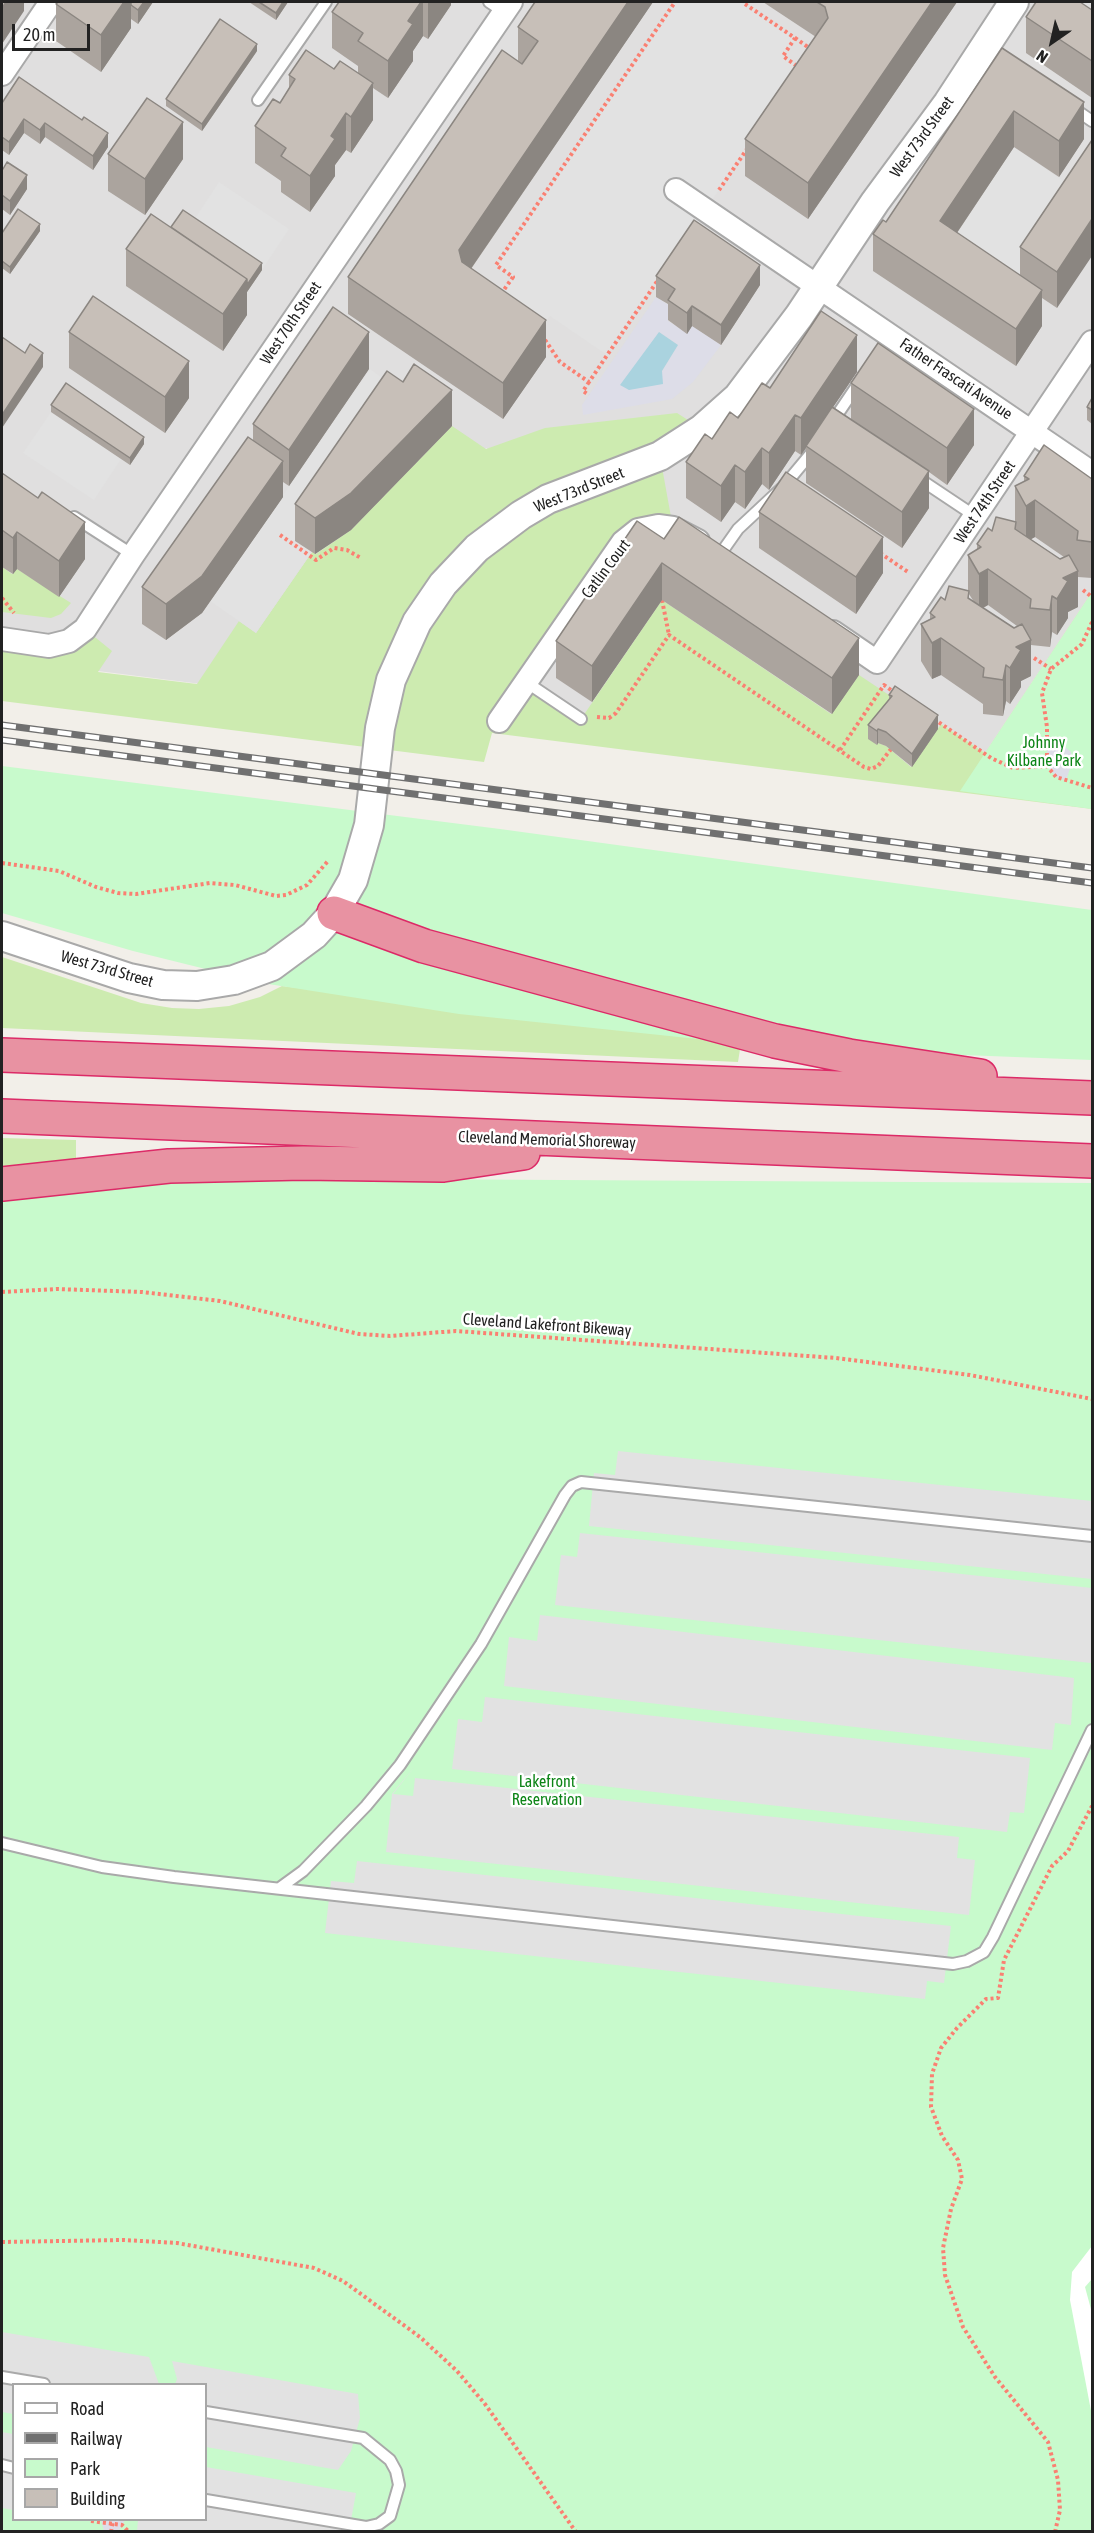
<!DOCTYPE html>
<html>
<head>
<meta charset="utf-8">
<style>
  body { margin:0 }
  #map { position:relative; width:1094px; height:2533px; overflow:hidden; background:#f2efe9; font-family:"Asap Condensed",sans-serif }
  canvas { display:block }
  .frame { position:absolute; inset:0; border:3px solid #222; pointer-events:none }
  .legend { position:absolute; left:12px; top:2383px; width:195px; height:138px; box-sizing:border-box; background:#fff; border:2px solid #a7a7a7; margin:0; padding:8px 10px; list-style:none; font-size:18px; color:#222 }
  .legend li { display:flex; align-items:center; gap:12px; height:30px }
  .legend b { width:30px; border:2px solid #a7a7a7 }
  .north { position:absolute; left:1022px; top:12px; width:60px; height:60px; -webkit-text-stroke:4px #fff; paint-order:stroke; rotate:214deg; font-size:16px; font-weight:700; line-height:24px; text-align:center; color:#222 }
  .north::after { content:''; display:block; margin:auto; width:21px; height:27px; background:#222; clip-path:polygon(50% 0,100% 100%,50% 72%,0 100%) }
  .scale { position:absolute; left:12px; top:24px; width:78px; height:27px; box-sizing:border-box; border:3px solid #222; border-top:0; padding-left:8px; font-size:18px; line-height:21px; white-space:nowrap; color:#222; -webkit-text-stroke:4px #fff; paint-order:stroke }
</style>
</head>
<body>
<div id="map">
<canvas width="1094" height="2533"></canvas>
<div class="frame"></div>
<ul class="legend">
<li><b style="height:8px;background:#fff"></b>Road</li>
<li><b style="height:8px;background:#707070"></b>Railway</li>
<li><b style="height:16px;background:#c8facc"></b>Park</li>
<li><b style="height:16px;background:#c7bfb8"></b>Building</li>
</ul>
<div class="north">N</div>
<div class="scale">20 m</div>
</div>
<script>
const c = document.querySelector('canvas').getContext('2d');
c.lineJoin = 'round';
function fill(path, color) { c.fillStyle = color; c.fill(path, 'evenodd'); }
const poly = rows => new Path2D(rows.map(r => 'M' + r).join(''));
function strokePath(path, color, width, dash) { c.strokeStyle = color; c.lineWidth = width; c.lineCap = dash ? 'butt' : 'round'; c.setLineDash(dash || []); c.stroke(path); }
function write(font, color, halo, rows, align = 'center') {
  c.font = font + ' "Asap Condensed",sans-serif'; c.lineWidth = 5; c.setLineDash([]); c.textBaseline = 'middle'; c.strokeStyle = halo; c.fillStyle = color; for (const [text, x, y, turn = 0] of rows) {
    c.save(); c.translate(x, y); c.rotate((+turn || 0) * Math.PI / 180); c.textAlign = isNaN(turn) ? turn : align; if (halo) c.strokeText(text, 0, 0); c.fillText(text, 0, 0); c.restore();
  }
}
fill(poly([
  [2,2,1092,2,1092,592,985,753,941,724,900,784,581,719,526,682,487,448,424,479,209,685,98,671,69,641,2,639]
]), '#e0dfdf');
fill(poly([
  [677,413,702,429,660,456,673,528,658,526,526,682,581,719,662,600,831,714,859,675,895,699,876,745,878,743,886,746,911,767,941,724,985,753,1092,592,1092,809,492,733,484,762,2,701,2,639,49,646,85,629,112,651,98,672,197,684,239,621,256,633,312,552,316,554,351,530,452,426,486,449,545,428],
  [2,567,12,574,17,569,71,603,61,614,51,618,2,612],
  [2,957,141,1003,172,1008,199,1009,229,1006,260,997,282,986,741,1043,738,1062,2,1028],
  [2,1138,76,1140,76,1161,2,1171]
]), '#cdebb0');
fill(poly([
  [1092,592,1092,809,960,791,985,753],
  [2,766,500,829,1092,910,1092,1060,784,1048,459,1014,262,983,133,951,2,913],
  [208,1178,1092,1183,1092,2531,2,2531,2,1197],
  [14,2384,206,2384,206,2520,14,2520]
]), '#c8facc');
fill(poly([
  [675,2,741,2,795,38,783,56,801,69,607,355,550,316,539,332,495,302,512,277,496,265],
  [1014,147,1081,193,1007,303,940,258],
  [219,182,289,229,262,270,192,223],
  [370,369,414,401,296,540,312,552,256,633,210,601],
  [51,412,121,459,94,500,23,453],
  [618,1451,1092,1501,1092,1579,589,1526,594,1473,615,1475],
  [580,1533,1092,1588,1091,1663,555,1605,561,1555,577,1557],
  [540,1615,1074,1678,1071,1725,1075,1732,1071,1725,1055,1723,1052,1750,504,1686,509,1637,537,1641],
  [485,1697,1030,1758,1024,1813,1010,1812,1007,1832,452,1769,458,1719,482,1722],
  [416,1765,393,1794,413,1796,415,1778,959,1837,957,1858,975,1860,969,1915,386,1852,392,1794],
  [357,1861,951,1926,944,1983,927,1981,925,1999,325,1933,331,1881,354,1883],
  [2,2332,149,2357,159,2384,14,2384,13,2414,2,2412],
  [172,2361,358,2394,360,2418,351,2451,338,2470,206,2447,206,2384,175,2384,177,2379],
  [2,2432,13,2434,13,2510,2,2508],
  [206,2467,356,2493,349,2531,137,2531,138,2520,206,2520]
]), '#e2e2e2');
fill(poly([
  [656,297,675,309,668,321,687,333,692,326,721,345,693,382,672,399,583,415,582,405],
  [659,332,678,345,662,371,662,384],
  [1047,741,1060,743,1071,752,1072,762,1066,781,1056,777,1047,766],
  [101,2520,125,2520,118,2532,104,2531]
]), '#dddde8');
fill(poly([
  [659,332,678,345,662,371,663,384,629,390,620,385]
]), '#aad3df');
fill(poly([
  [1092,2246,1092,2279,1085,2287,1092,2313,1092,2416,1070,2300,1072,2272]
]), '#fff');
const service = poly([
  [489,2,504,12],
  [258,100,326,2],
  [1073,108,1092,121],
  [836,422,833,421,858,384],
  [918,478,975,516],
  [74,517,133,555],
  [719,556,738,529,783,487,813,451],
  [526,682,581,719],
  [2,1843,102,1867,174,1877,953,1964,967,1961,984,1952,993,1937,1092,1730],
  [281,1887,303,1871,366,1806,400,1765,481,1644,565,1495,572,1486,581,1482,1092,1536],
  [2,2377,44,2384],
  [206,2412,363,2438,390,2460,396,2471,399,2485,390,2516,379,2524,366,2527,206,2500],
  [2,2465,14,2468]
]);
const minor = poly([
  [2,74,51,2],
  [676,190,1092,473],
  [833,632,877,662,1092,342],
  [2,639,49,646,69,641,85,629,133,555,511,2],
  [499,721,623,542,638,530,658,526,673,528,698,541]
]);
const tertiary = poly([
  [2,936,129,978,163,985,197,986,234,980,272,966,314,935,334,913,353,880,369,825,380,728,391,680,417,622,443,584,477,548,521,515,548,499,660,456,702,429,738,397,799,316,875,202,948,103,1014,2]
]);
const motorway = poly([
  [334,913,424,946,775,1041,849,1056,980,1076],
  [2,1055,1092,1098],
  [2,1116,1092,1161],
  [2,1184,169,1166,303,1163,443,1165,523,1153]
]);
strokePath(service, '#a9a9a9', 14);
strokePath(minor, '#a9a9a9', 26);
strokePath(tertiary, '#a9a9a9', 32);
strokePath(motorway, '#dc2a67', 36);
strokePath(poly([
  [745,4,795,38,783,56,798,67],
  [795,38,812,50],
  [719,190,747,149],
  [501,294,513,277,496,265,675,2],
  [545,340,560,362,589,382,658,280],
  [589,382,583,391,589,395],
  [280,535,316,560,334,548,347,550,361,558],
  [880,553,908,572],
  [1083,590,1092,597],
  [2,598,14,613],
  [662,600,669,635],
  [1092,622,1082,644,1051,669,1042,693,1047,727,1047,766,1056,777,1092,788],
  [1034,658,1051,669],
  [597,717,609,718,616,713,669,635,864,767,871,769,878,766,891,749],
  [934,719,991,758,1013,768,1047,766],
  [840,750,884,685,895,693],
  [2,863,59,871,96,887,118,893,136,894,210,883,235,885,276,896,286,895,307,885,328,861],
  [2,1292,57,1289,142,1292,220,1301,359,1334,390,1336,456,1331,836,1358,970,1375,1092,1399],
  [2,2242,123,2240,177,2243,314,2268,343,2281,420,2337,457,2371,485,2404,576,2532],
  [91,2521,122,2525,129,2532],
  [111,2532,113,2520],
  [1055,2532,1060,2510,1058,2480,1048,2442,995,2377,963,2327,945,2275,943,2248,951,2209,962,2179,958,2160,942,2136,931,2107,932,2074,941,2048,957,2028,986,1999,998,1998,1004,1960,1052,1866,1068,1851,1092,1806]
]), '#fa8072', 4, [3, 3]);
strokePath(service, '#fff', 10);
strokePath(minor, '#fff', 22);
strokePath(tertiary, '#fff', 28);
strokePath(motorway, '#e892a2', 33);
const rail = poly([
  [2,725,1092,868],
  [2,740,1092,883]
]);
strokePath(rail, '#707070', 7);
strokePath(rail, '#fff', 4.5, [14]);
fill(poly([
  [153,2,138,24,131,19,131,28,101,72,56,41,56,4],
  [249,2,288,2,276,20],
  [339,2,451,2,451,5,428,39,423,36,413,51,413,61,388,98,373,88,373,120,351,153,346,150,335,165,335,176,310,212,281,192,281,181,255,163,255,126,280,103,289,89,289,75,334,69,358,73,358,66,332,48,332,12],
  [535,2,653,2,471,269,546,357,503,419,348,314,348,277,518,61,518,27],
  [763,2,957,2,808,219,745,176,745,139,816,37],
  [1092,10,1092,98,1026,53,1026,17],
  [1002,48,1084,139,1059,177,1014,147,957,233,1020,275,1020,247,1092,140,1057,308,1042,298,1042,326,1016,366,873,271,873,234,886,222],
  [257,51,202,131,166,106,166,99],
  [2,103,108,147,93,170,45,137,40,144,24,133,9,155,2,150],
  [108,154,183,159,145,215,108,191],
  [2,168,27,189,10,215,2,209],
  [171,227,262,270,247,292,247,315,223,351,126,286,126,249],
  [40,231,10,274,2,268,2,233],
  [656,276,760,285,721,345,692,326,687,334,668,320,668,304,656,297],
  [69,332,189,398,165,433,69,368],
  [369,369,289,486,283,482,283,497,202,613,166,640,142,624,142,587,253,440,253,424],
  [857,372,833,407,851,419,851,383,974,445,947,485,929,472,929,508,902,548,806,483,806,448,801,455,795,451,769,490,762,484,745,509,735,502,721,522,686,498,686,462,738,418,770,388],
  [1092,398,1092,424,1087,420,1087,407],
  [51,405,144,444,130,465,51,412],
  [452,426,351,530,315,554,295,541,295,504],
  [2,473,85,559,59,597,17,569,13,574,2,567],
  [1024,476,1092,479,1092,578,1078,577,1078,607,1068,612,1068,618,1057,635,1052,632,1050,647,1031,645,1031,676,1021,681,1021,687,1010,704,1006,701,1003,716,983,714,983,704,941,675,932,679,921,661,921,624,930,619,930,613,945,600,968,590,968,555,977,550,977,544,992,531,1015,521,1015,486,1024,482],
  [1035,537,1064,557,1060,559,1031,539],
  [969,594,974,602,969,599],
  [988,605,1017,626,1014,628,983,608],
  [759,512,883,573,856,614,759,548],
  [637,521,859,675,832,714,662,600,592,702,556,678,556,641],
  [889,695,938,729,912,767,886,746,878,743,877,745,868,739,868,725,889,700]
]), '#aba49e');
fill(poly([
  [6,2,24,2,24,11,2,44,2,8],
  [124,2,131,2,131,28,101,72,101,35],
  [144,2,153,2,138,24,138,10],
  [283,2,288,2,276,20,276,13],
  [421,2,423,2,423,36,413,51,413,61,388,98,388,61,408,21],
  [428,2,451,2,451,5,428,39],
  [628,2,653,2,459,286,459,250],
  [932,2,957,2,808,219,808,183],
  [257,44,257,51,202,131,202,124],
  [373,83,373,120,351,153,351,117],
  [1084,102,1084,139,1059,177,1059,141],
  [1014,111,1014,147,940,258,940,221],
  [346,113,346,150,335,165,335,176,310,212,310,176,331,136],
  [24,119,24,133,9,155,9,142],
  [183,122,183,159,145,215,145,179],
  [45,123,45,137,40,144,40,130],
  [108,133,108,147,93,170,93,156],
  [27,175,27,189,10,215,10,201],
  [1092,219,1092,256,1057,308,1057,272],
  [40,224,40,231,10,274,10,267],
  [262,263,262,270,247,292,247,285],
  [760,265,760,285,721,345,721,325],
  [247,279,247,315,223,351,223,314],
  [1042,290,1042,326,1016,366,1016,329],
  [692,306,692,326,687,334,687,313],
  [546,320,546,357,503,419,503,383],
  [369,332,369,369,289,486,289,450],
  [857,335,857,372,806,447,806,446,806,448,801,455,801,418],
  [43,353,43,367,2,428,2,415],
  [189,361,189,398,165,433,165,397],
  [452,390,452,426,351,530,315,554,315,518],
  [974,409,974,445,947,485,947,448],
  [795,415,795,451,769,490,769,453],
  [144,437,144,444,130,465,130,458],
  [762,448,762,484,745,509,745,472],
  [283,461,283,497,202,613,166,640,166,604],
  [735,465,735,502,721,522,721,486],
  [929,471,929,508,902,548,902,512],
  [1035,500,1035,537,1026,542,1026,506],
  [85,522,85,559,59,597,59,561],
  [17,532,17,569,13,574,13,538],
  [883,537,883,573,856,614,856,577],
  [662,563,662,600,592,702,592,666],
  [988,569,988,605,979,610,979,574],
  [1078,571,1078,607,1068,612,1068,618,1057,635,1057,599,1063,578],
  [1052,596,1052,632,1050,647,1050,610],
  [859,638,859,675,832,714,832,678],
  [941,638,941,675,932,679,932,643],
  [1031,640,1031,676,1021,681,1021,687,1010,704,1010,668,1016,647],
  [1006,665,1006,701,1003,716,1003,680],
  [938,715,938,729,912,767,912,754],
  [878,729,878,743,877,745,877,731]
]), '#8b8681');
const building = poly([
  [2,2,6,2,2,8,2,2],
  [58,2,124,2,101,35,56,4,58,2],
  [131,2,144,2,138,10,131,5,131,2],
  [259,2,283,2,276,13,259,2],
  [339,2,421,2,408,21,413,24,388,61,358,41,363,33,332,12,339,2],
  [535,2,628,2,459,250,462,262,546,320,503,383,348,277,502,50,522,64,538,41,518,27,535,2],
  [817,2,932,2,808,183,745,139,828,18,825,7,817,2],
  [1036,2,1080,2,1092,10,1092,61,1026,17,1036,2],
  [220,19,257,44,202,124,166,99,220,19],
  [1002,48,1084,102,1059,141,1014,111,940,221,1042,290,1016,329,873,234,883,220,886,222,1002,48],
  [306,50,334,69,340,61,373,83,351,117,346,113,331,136,335,139,310,176,281,156,286,148,255,126,273,99,280,103,295,79,289,75,306,50],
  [19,77,82,120,84,117,108,133,93,156,45,123,40,130,24,119,9,142,2,137,2,103,19,77],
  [147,98,183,122,145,179,108,154,147,98],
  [1092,140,1092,219,1057,272,1020,247,1092,140],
  [7,162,27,175,10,201,2,195,2,168,3,169,7,162],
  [18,209,40,224,10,267,2,261,2,233,18,209],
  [183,210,262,263,247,285,247,279,171,227,183,210],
  [151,214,247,279,223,314,126,249,151,214],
  [694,220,760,265,721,325,692,306,687,313,668,300,675,289,656,276,694,220],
  [93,296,189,361,165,397,69,332,93,296],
  [333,307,369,332,289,450,253,424,333,307],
  [821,311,857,335,801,418,795,415,769,453,762,448,745,472,735,465,721,486,686,462,705,434,712,439,730,412,738,418,762,383,770,388,821,311],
  [2,337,25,353,30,344,43,353,2,415,2,337],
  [878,343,974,409,947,448,851,383,878,343],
  [414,364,452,390,351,493,315,518,295,504,387,371,403,382,414,364],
  [66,383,144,437,130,458,51,405,66,383],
  [1092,398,1092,410,1087,407,1092,398],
  [832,407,929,471,902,512,806,446,832,407],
  [248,437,283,461,202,576,166,604,142,587,248,437],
  [1044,445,1092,479,1092,542,1077,540,1078,531,1035,500,1026,506,1015,486,1029,479,1024,476,1044,445],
  [786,472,883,537,856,577,759,512,786,472],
  [2,473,38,498,42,492,85,522,59,561,17,532,13,538,2,530,2,473],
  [679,517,859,638,832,678,662,563,592,666,556,641,637,521,664,539,679,517],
  [996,517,1016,522,1015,529,1060,559,1069,555,1078,571,1063,578,1068,581,1057,599,1052,596,1050,610,1030,608,1031,599,988,569,979,574,968,555,981,547,977,544,988,528,992,531,996,517],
  [949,586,969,591,968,598,1014,628,1022,624,1031,640,1016,647,1021,650,1010,668,1006,665,1003,680,983,677,984,668,941,638,932,643,921,624,935,617,930,613,941,597,945,600,949,586],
  [895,686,938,715,912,754,886,732,878,729,877,731,868,725,892,696,889,695,895,686]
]);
fill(building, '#c7bfb8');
strokePath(building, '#8b8681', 1.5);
write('16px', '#222', '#fff', [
  ["West 73rd Street",922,137,-54],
  ["West 70th Street",291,323,-56],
  ["Father Frascati Avenue",956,379,34],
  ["West 73rd Street",579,490,-22],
  ["West 74th Street",985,502,-56],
  ["Catlin Court",606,569,-53],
  ["West 73rd Street",107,969,16],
  ["Cleveland Memorial Shoreway",547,1140,2],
  ["Cleveland Lakefront Bikeway",547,1325,4]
]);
write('16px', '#0c8416', '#fff', [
  ["Johnny",1044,743],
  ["Kilbane Park",1044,761],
  ["Lakefront",547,1782],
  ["Reservation",547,1800]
]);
</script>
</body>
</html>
